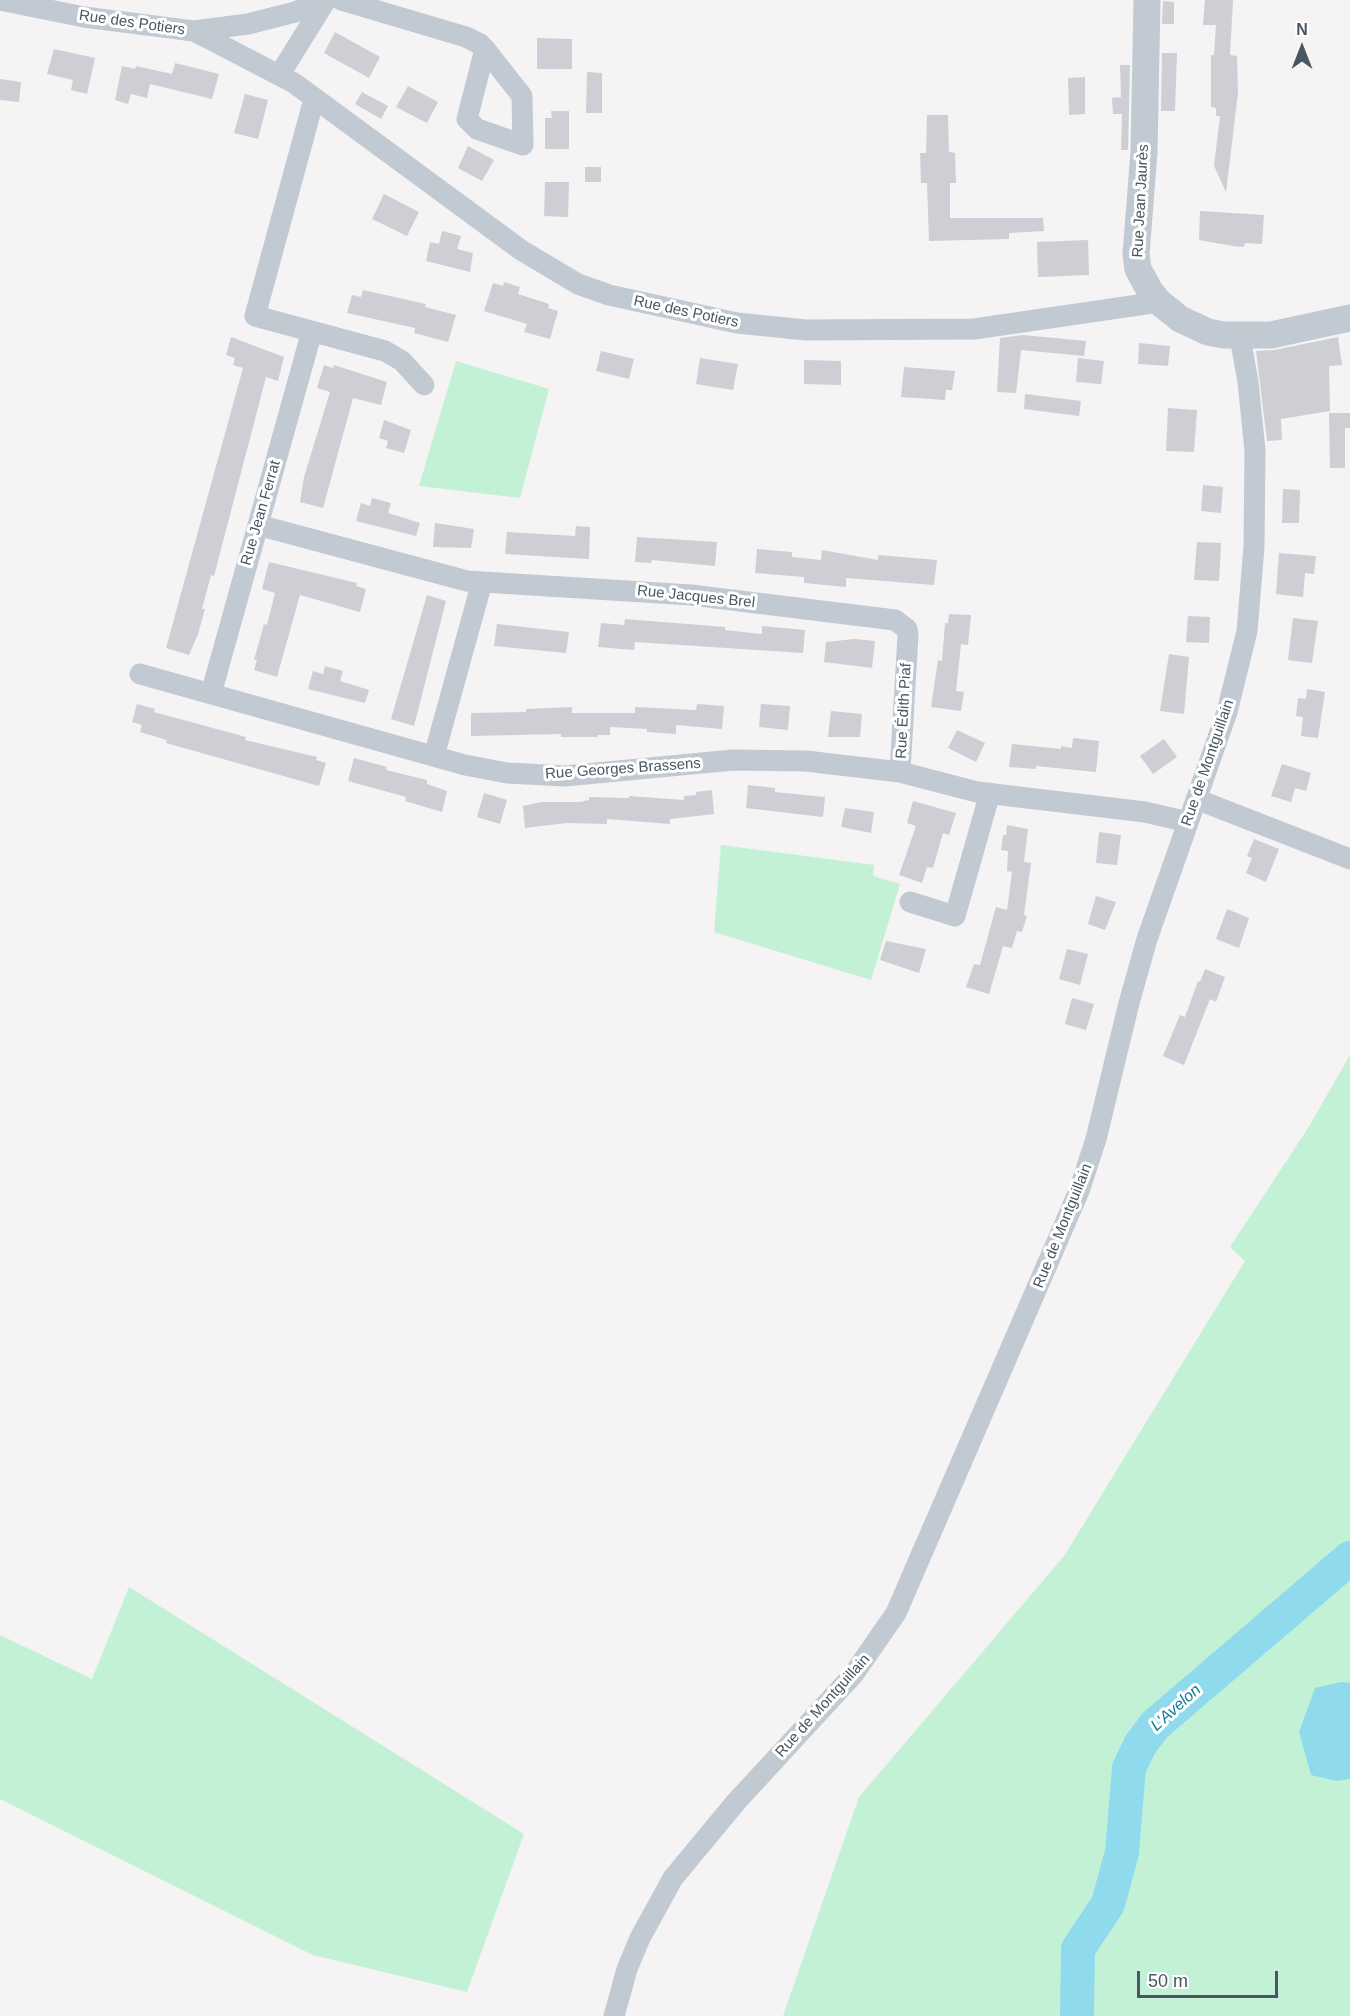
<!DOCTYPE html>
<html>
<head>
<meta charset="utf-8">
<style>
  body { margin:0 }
  #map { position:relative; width:1350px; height:2016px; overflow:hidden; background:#f5f3f3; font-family:Arial,sans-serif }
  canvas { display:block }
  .north { position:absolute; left:1272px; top:18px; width:60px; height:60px; -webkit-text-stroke:4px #fff; paint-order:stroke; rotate:0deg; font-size:16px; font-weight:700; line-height:24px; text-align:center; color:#4a5661 }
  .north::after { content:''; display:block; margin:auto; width:21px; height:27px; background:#4a5661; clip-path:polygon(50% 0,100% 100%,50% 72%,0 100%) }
  .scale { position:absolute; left:1137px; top:1971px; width:141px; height:27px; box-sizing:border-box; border:3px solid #4a5661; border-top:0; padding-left:8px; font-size:18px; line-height:21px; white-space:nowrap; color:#4a5661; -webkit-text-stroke:4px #fff; paint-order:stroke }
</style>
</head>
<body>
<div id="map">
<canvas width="1350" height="2016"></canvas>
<div class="north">N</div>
<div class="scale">50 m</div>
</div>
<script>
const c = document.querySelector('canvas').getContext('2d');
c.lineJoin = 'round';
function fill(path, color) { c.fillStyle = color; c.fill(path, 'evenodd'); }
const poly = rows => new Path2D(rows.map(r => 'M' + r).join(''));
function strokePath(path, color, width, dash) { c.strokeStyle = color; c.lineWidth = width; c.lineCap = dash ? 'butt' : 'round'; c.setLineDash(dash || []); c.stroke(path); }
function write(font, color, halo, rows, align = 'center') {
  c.font = font + ' Arial,sans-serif'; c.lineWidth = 6; c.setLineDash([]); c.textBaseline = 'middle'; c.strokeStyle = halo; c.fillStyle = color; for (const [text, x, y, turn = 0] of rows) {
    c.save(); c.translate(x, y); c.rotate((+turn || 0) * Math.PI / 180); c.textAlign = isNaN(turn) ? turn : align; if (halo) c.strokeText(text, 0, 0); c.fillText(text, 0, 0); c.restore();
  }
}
fill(poly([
  [456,361,549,389,520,498,419,486],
  [721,845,874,865,873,876,900,884,871,980,714,932],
  [1350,1055,1350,2016,783,2016,859,1797,1064,1556,1245,1261,1230,1247,1310,1125],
  [129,1587,524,1834,467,1992,313,1955,0,1799,0,1635,92,1679]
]), '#c3f1d5');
fill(poly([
  [1341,1682,1350,1683,1350,1779,1337,1781,1311,1775,1299,1732,1315,1688]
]), '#90daee');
strokePath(poly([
  [1077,2016,1078,1949,1108,1904,1122,1852,1129,1768,1140,1745,1155,1725,1350,1558]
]), '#90daee', 34);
fill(poly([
  [1205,0,1233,0,1230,55,1237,56,1238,93,1226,192,1214,166,1220,116,1216,116,1216,108,1211,107,1211,55,1214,55,1216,25,1203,25],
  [1163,1,1174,2,1174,24,1162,24],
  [335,32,380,57,369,78,324,53],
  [537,38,572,39,572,69,537,69],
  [54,49,95,58,87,94,71,90,73,80,47,74],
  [1162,53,1177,53,1175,111,1161,111],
  [175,63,219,74,212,99,150,84,147,98,131,94,128,104,115,100,122,66,135,69,136,66,172,74],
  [1120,65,1130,65,1128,150,1121,150,1122,114,1113,114,1112,98,1121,97],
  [587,72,602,73,602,113,586,113],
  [1085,77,1085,114,1069,115,1068,78],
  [0,79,21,82,19,102,0,100],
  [408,86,438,102,427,123,396,107],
  [362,92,388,106,381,119,355,104],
  [245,94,268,100,258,139,234,133],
  [551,111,569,111,569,149,545,149,545,118,552,118],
  [927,115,948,115,949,152,955,153,956,183,950,183,950,218,1043,218,1044,231,1009,233,1009,239,929,241,927,183,921,183,920,153,926,153],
  [468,146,494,160,482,181,458,168],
  [585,167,601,167,601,182,585,182],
  [545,182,569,182,568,217,544,216],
  [384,194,419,212,407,236,372,219],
  [1200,211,1264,215,1262,244,1245,243,1244,247,1233,246,1199,240],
  [442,231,461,236,457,249,473,253,470,272,426,261,430,242,439,244],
  [1088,240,1089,275,1038,277,1037,242],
  [504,282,520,287,518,294,549,304,548,308,558,311,550,339,524,332,527,324,484,311,493,283,503,286],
  [363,290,426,304,425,307,456,315,448,342,414,333,415,328,347,313,352,295,361,297],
  [1023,335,1086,341,1084,356,1021,350,1016,393,997,392,1000,338],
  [231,337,284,357,278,381,266,377,214,576,211,575,202,609,205,609,198,634,189,655,166,648,243,368,233,365,235,358,226,355],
  [1338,337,1342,365,1329,366,1330,411,1281,419,1282,440,1267,441,1256,351,1274,350],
  [1139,343,1170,346,1168,366,1138,364],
  [601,351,634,359,629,379,596,371],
  [700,358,738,364,733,390,696,384],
  [1078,358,1104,361,1101,384,1076,382],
  [804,360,841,361,841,385,804,384],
  [324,365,333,368,334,365,387,382,381,405,353,398,323,508,300,502,304,477,330,392,317,388],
  [904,367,955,371,952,390,946,390,945,400,901,397],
  [1025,394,1081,401,1079,416,1024,409],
  [1168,408,1197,410,1194,452,1166,451],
  [1329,413,1350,413,1350,428,1345,428,1345,468,1330,468],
  [384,420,411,430,404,453,386,448,388,441,379,438],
  [1203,485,1223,487,1221,513,1201,511],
  [1283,489,1300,490,1299,523,1282,523],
  [372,498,391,503,388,513,420,523,416,536,356,521,361,503,370,506],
  [435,523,474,529,471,548,433,547],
  [576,526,590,527,589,559,505,554,507,532,575,536],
  [637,537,717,542,715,566,652,560,651,563,635,562],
  [1197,542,1221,543,1219,581,1194,580],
  [757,549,792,552,792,557,821,560,822,550,878,560,878,555,937,560,934,585,846,578,846,587,804,583,804,577,755,573],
  [1279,553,1316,556,1314,574,1305,573,1303,597,1276,594],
  [269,562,357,583,356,586,366,589,360,612,300,595,277,677,254,670,257,660,254,660,264,624,267,625,275,593,262,589],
  [427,595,446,601,414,726,391,719],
  [949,614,971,615,968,645,961,644,956,691,964,692,961,711,931,707,938,660,942,661,945,623,948,623],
  [1188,616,1210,617,1209,643,1186,642],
  [1293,618,1318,621,1312,663,1288,660],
  [625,619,725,627,725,630,762,634,762,626,805,630,803,653,635,642,634,650,598,647,601,623,624,625],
  [497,624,569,632,566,653,494,646],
  [854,639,875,641,872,668,824,662,826,642],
  [1169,654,1189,657,1184,714,1160,711],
  [325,666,343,671,340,681,369,690,365,703,308,689,313,671,323,674],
  [1307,689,1325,692,1318,738,1301,736,1303,717,1296,716,1298,698,1306,699],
  [137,704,155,709,154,712,246,737,245,740,317,757,316,760,326,763,319,786,166,743,167,740,140,732,142,725,132,722],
  [697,704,724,706,722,729,676,725,676,734,647,732,647,729,610,727,610,735,597,735,598,737,561,737,561,734,471,736,471,713,526,712,526,709,572,707,572,713,635,713,635,707,696,710],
  [761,704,790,706,788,730,759,727],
  [831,711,862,714,860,737,828,737],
  [957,730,985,743,976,762,948,748],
  [1073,738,1099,741,1096,772,1036,766,1036,769,1009,767,1012,744,1061,749,1061,746,1072,748],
  [1164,739,1177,757,1153,774,1140,756],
  [354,758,387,767,386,770,427,780,427,784,447,791,442,812,405,801,406,797,348,781],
  [1282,764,1311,773,1306,791,1295,788,1291,802,1271,796],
  [748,785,775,788,775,792,825,797,823,817,746,808],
  [712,790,714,814,670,819,670,824,607,819,607,824,566,823,525,828,523,806,542,802,580,802,589,800,589,797,629,798,629,796,684,800,684,796,696,795,696,792],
  [484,793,507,800,500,824,477,817],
  [913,801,956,813,949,835,943,833,933,868,927,867,922,883,899,875,916,826,907,823],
  [845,808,874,812,871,833,841,827],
  [1007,825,1028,829,1024,862,1031,863,1024,915,1027,916,1022,932,1017,931,1012,948,1003,946,989,994,966,987,974,964,980,965,996,907,1007,910,1012,872,1007,871,1008,851,1001,850,1003,835,1006,835],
  [1099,832,1121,835,1117,865,1096,863],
  [1254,839,1279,849,1266,882,1246,873,1252,858,1247,856],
  [1096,896,1116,902,1105,930,1088,924],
  [1227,909,1249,918,1239,948,1216,939],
  [886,941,926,949,919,973,880,960],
  [1067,949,1088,954,1080,985,1059,979],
  [1205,969,1225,977,1216,1002,1210,999,1184,1065,1163,1056,1180,1015,1185,1017,1198,981,1200,982],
  [1072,998,1094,1004,1086,1030,1065,1024]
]), '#cdcfd5');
strokePath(poly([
  [0,0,84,17,194,31,248,24,295,12,324,0],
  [341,0,466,37,480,44,485,49,522,96,523,145,477,129,467,119,485,49],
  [194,31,294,83,521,250,578,284,609,295,737,323,806,330,974,329,1159,302],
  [280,74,326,0],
  [314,99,255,316,385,351,402,361,424,385],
  [258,525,467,581,691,595,895,620,907,629,908,635,900,772],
  [140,674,465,765,507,773,565,776,733,760,806,761,900,772,977,792,1145,812,1188,822],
  [211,694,312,331],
  [434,756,482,582],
  [1196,799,1350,859],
  [910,902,955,916,990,793],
  [614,2016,627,1969,640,1938,673,1878,736,1802,853,1675,896,1613,1079,1191,1096,1139,1129,1003,1147,939,1227,712,1247,631,1254,547,1255,451,1248,382,1240,337]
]), '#c1cad2', 21);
strokePath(poly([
  [1147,0,1144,152,1136,254,1138,269,1150,291,1159,302,1180,319,1208,332,1223,335,1271,335,1350,318]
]), '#c1cad2', 27);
write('15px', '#4a5661', '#fff', [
  ["Rue des Potiers",132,23,8],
  ["Rue Jean Jaurès",1141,201,-87],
  ["Rue des Potiers",686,312,12],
  ["Rue Jean Ferrat",261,513,-74],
  ["Rue Jacques Brel",696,597,6],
  ["Rue Édith Piaf",904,711,-87],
  ["Rue de Montguillain",1208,763,-71],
  ["Rue Georges Brassens",623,769,-4],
  ["Rue de Montguillain",1063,1226,-68],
  ["Rue de Montguillain",823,1706,-48]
]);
write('italic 16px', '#0c7c9b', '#fff', [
  ["L'Avelon",1176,1708,-42]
]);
</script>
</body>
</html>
